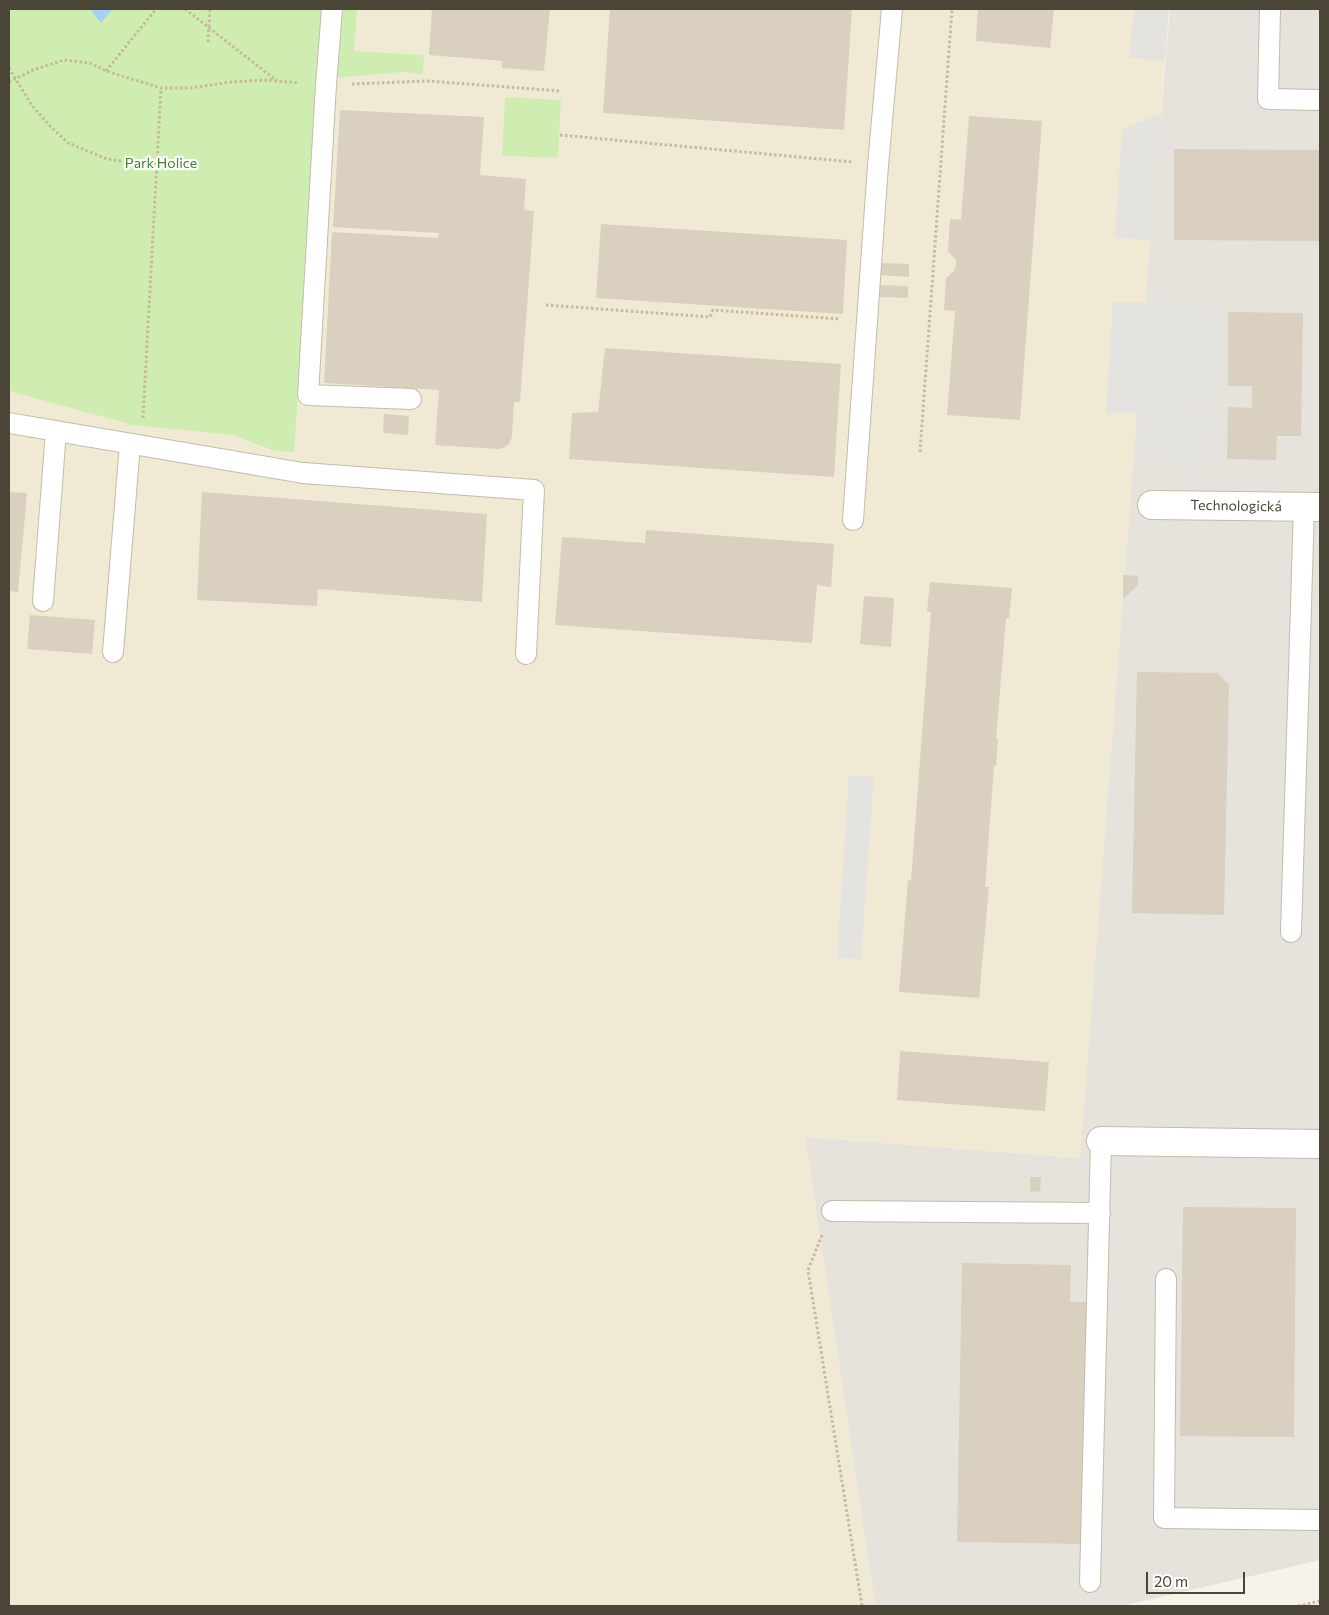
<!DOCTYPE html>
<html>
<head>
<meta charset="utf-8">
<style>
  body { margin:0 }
  #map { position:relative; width:1329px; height:1615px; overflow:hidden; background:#f6f3eb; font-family:Commissioner,sans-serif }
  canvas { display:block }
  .frame { position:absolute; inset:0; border:10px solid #4b4537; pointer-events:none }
  .scale { position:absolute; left:1146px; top:1572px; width:99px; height:22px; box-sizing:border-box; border:2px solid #4b4537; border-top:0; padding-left:6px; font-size:15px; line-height:18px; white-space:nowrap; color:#4b4537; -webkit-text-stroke:4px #fff; paint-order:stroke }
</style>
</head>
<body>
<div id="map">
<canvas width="1329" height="1615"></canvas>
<div class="frame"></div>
<div class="scale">20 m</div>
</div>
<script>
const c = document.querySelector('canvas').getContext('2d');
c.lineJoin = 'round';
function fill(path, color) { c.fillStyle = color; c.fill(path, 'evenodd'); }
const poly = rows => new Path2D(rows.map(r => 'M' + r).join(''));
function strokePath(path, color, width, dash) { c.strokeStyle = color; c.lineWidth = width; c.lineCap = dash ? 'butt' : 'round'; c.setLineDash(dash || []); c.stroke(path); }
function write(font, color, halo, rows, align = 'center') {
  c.font = font + ' Commissioner,sans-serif'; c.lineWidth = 4.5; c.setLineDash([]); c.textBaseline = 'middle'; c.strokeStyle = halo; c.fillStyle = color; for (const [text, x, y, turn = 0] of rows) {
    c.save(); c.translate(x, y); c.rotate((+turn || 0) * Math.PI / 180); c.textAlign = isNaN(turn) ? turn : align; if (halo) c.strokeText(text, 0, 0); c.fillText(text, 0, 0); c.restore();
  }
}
fill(poly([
  [1170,9,1320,9,1320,1560,1122,1606,875,1606,805,1137,1080,1158,1150,240]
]), '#e6e2dc');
fill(poly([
  [9,9,1169,9,1150,240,1080,1158,805,1137,875,1606,9,1606]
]), '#f0ead4');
fill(poly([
  [9,9,324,9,294,452,276,451,232,435,133,425,9,391],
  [338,9,357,9,354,51,424,55,423,74,402,72,333,78],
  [505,97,561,100,558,158,502,156]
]), '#cfedb1');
fill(poly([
  [1134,9,1169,9,1165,62,1129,57],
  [1161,113,1150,240,1115,238,1122,129],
  [1146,298,1196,299,1196,309,1221,310,1214,405,1192,404,1191,412,1215,416,1210,470,1190,472,1134,453,1138,412,1106,413,1113,302,1146,303],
  [849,775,874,777,861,959,837,958]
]), '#e5e3df');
fill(poly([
  [90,9,113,9,101,23]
]), '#a4d1f6');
fill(poly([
  [432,9,550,9,544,71,502,68,502,61,429,55],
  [610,9,852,9,844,130,603,113],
  [978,9,1054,9,1050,48,976,41],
  [340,110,484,117,480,175,526,179,524,210,534,211,520,402,514,402,512,437,509,444,503,448,498,449,435,445,439,390,324,383,332,232,438,238,439,233,333,227],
  [969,116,1042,121,1020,420,947,415,955,311,944,310,946,278,955,270,956,260,948,251,950,219,961,220],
  [1174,149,1320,150,1320,241,1174,240],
  [601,224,847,240,843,314,596,298],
  [880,263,909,264,909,277,880,275],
  [879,285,908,286,908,298,879,297],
  [1228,312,1303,313,1301,436,1277,436,1276,460,1227,459,1228,407,1252,408,1252,386,1228,386],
  [605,348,841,364,834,477,569,459,572,413,598,412],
  [384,414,409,416,408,435,383,433],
  [9,492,27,493,18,592,9,591],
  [202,492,487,514,482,602,318,589,317,606,197,600],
  [646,530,834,544,831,587,817,585,812,643,555,625,562,537,645,543],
  [1123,575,1138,576,1138,585,1123,599],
  [930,582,1012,588,1009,618,1006,618,996,739,998,739,996,766,994,766,985,887,989,887,979,998,899,992,908,880,911,881,931,612,927,611],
  [864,596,894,598,891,647,860,644],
  [30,615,95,620,92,654,27,649],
  [1137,672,1218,673,1229,685,1224,915,1132,913],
  [900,1051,1049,1062,1045,1111,897,1100],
  [1030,1177,1041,1177,1040,1192,1030,1191],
  [1183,1207,1296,1208,1294,1437,1180,1436],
  [962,1263,1071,1265,1070,1302,1090,1302,1086,1544,957,1542]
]), '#d9d0bf');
const service = poly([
  [332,9,326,85,308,395,411,399],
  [1270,9,1268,99,1320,100],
  [9,423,303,473,534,490,526,654],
  [853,520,878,165,892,9],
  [43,601,56,431],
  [113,652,130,444],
  [1291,932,1304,507],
  [832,1211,1100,1213],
  [1166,1279,1164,1518,1320,1520],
  [1090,1582,1101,1141]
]);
const minor = poly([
  [1152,505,1320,507],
  [1101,1141,1320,1144]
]);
strokePath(service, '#c3bcac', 22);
strokePath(minor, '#c3bcac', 30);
strokePath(poly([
  [185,9,277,81],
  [208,42,210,9],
  [9,68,31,104,49,125,68,143,107,159,126,162,157,163],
  [106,71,156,9],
  [9,82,33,70,64,60,90,63,106,71,161,88,190,88,231,82,267,80,299,83],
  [352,84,427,81,560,91],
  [560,135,853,162],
  [546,305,710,317,713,310,840,319],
  [143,418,161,88],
  [920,452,952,9],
  [822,1235,808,1270,862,1606],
  [1298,1606,1320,1601]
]), '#c6b99c', 3, [2.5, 2.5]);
strokePath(service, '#fff', 20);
strokePath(minor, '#fff', 28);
write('14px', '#448325', '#fff', [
  ["Park Holice",161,163]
]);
write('14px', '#4b4537', '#fff', [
  ["Technologická",1236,506,1]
]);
</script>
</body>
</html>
